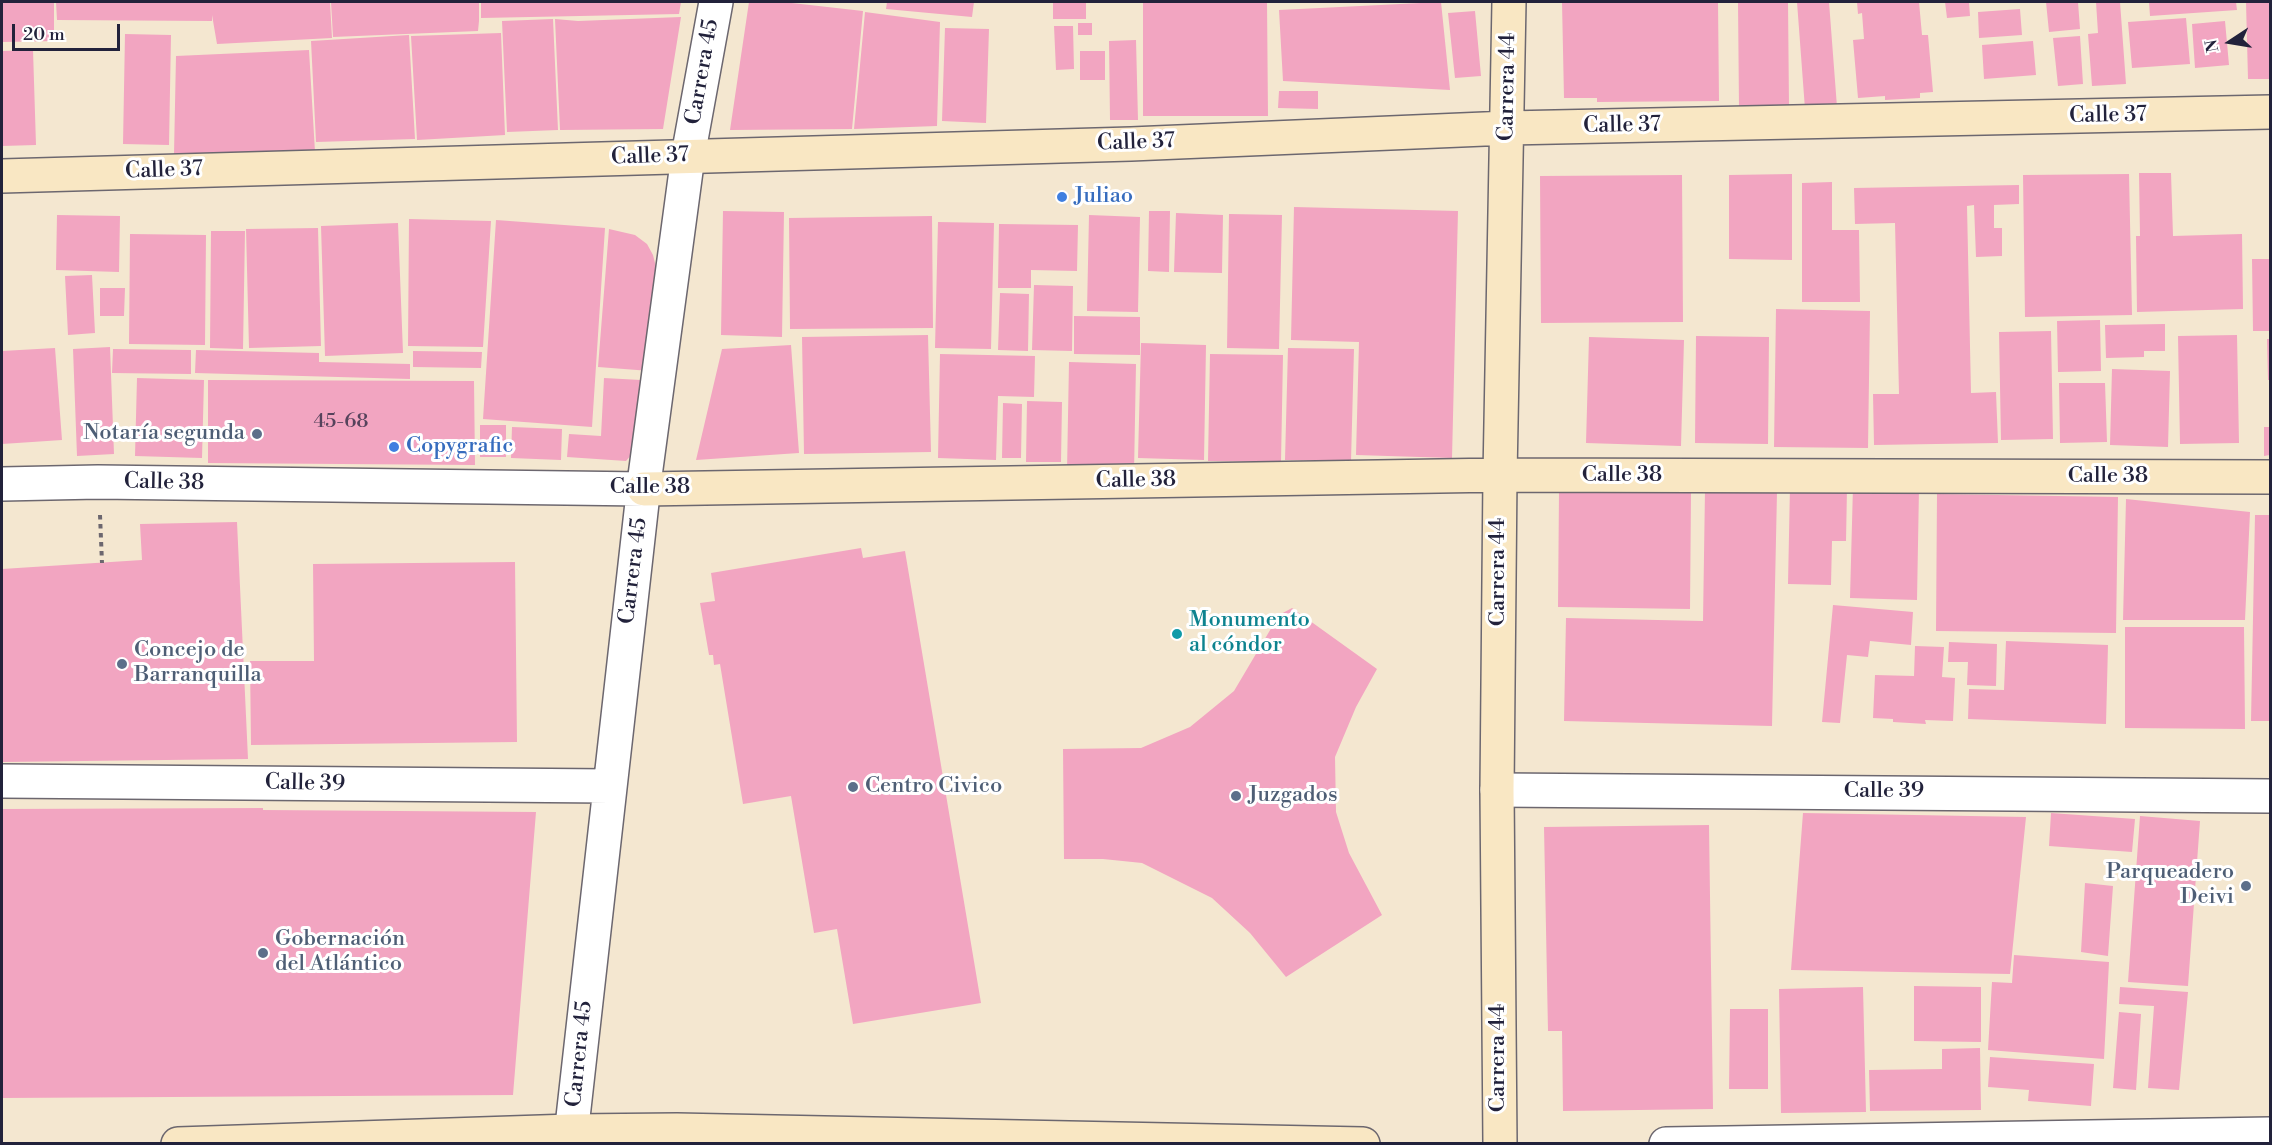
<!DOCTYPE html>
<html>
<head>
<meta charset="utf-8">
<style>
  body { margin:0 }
  #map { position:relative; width:2272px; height:1145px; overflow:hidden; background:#f4e7d0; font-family:"Libre Bodoni",serif }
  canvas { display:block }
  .frame { position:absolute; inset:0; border:3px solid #22223b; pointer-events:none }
  .north { position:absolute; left:2200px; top:12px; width:60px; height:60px; -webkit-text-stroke:4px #fff; paint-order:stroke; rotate:258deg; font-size:16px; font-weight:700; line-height:24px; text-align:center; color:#22223b }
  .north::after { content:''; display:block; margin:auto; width:21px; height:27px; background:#22223b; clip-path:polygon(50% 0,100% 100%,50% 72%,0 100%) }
  .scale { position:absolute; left:12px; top:24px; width:108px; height:27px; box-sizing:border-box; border:3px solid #22223b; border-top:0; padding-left:8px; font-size:18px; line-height:21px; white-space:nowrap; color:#22223b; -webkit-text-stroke:4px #fff; paint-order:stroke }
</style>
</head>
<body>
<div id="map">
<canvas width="2272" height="1145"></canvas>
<div class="frame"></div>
<div class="north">N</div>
<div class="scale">20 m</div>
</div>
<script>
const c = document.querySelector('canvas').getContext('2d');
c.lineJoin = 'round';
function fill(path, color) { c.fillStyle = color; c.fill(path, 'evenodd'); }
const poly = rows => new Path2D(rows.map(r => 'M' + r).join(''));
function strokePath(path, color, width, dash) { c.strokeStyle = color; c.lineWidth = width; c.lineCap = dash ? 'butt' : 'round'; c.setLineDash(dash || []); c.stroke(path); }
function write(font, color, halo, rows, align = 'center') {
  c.font = font + ' "Libre Bodoni",serif'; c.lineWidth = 6; c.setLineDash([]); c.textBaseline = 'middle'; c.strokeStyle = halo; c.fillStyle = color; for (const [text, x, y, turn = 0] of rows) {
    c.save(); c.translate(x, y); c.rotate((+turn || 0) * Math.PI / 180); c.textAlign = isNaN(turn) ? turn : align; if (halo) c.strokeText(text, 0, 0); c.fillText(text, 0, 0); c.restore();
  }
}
fill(poly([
  [2,2,54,2,54,41,2,42],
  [56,2,330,2,332,38,217,44,212,15,212,21,57,20],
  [331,2,479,2,479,21,478,31,333,37],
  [481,2,681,2,679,14,481,18],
  [749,2,783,2,863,11,852,129,730,130],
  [887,2,974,2,972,17,886,9],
  [1053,2,1086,2,1086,19,1053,19],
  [1143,2,1267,2,1268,116,1143,116],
  [1441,2,1450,90,1283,81,1279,10],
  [1562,2,1718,2,1719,101,1597,102,1597,98,1564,98],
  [1738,2,1788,2,1789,107,1739,108],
  [1797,2,1829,2,1837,107,1805,109],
  [1857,2,1919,2,1922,35,1928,35,1933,92,1920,93,1920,98,1885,100,1885,96,1858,98,1853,40,1864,39,1862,13,1858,14],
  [1945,2,1969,2,1970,16,1947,18],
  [2046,2,2078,2,2080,29,2049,32],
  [2096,2,2120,2,2126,84,2092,86,2088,34,2098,33],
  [2149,2,2236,2,2237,10,2150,16],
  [2246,2,2270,2,2270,79,2248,79],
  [2020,9,2022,35,1979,38,1978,12],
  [1475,11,1481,76,1455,78,1448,13],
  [865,12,940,22,937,126,854,129],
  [681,17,663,129,560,130,555,19,578,21],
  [2186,18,2190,64,2132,68,2128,22],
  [553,19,558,130,507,132,502,21],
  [2225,21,2229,65,2195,68,2192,24],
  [1078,23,1092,23,1092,35,1078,35],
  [1054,26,1073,26,1074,69,1056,70],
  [945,28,989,29,986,123,942,121],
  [501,33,505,135,417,140,411,36],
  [125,34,171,35,169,145,123,144],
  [409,35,415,139,316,142,311,41],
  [2080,36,2083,84,2058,86,2053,38],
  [1136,40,1138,120,1110,120,1109,41],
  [2033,41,2036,75,1984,79,1982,45],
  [33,50,36,145,2,146,2,51],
  [309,50,315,152,174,154,176,56],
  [1080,51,1105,51,1105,80,1080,80],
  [1279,91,1318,91,1318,109,1278,108],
  [2139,173,2171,173,2173,236,2242,234,2243,309,2137,312,2136,236,2140,236],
  [1792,174,1792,260,1729,259,1729,175],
  [2129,174,2132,315,2025,317,2023,175],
  [1682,175,1683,322,1541,323,1540,176],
  [1832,182,1832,230,1859,230,1860,302,1802,302,1802,183],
  [2019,185,2019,204,1994,205,1994,228,2002,228,2002,256,1976,257,1974,205,1967,206,1971,393,1996,392,1998,443,1874,445,1873,394,1899,394,1895,223,1855,224,1854,188],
  [1294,207,1458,211,1452,458,1356,455,1359,342,1291,340],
  [723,211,784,212,782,337,721,335],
  [1149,211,1170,211,1169,272,1148,271],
  [1176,213,1223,215,1222,273,1174,272],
  [1229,214,1282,215,1279,349,1227,348],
  [57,215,120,216,119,272,56,270],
  [1089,215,1140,217,1138,312,1087,311],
  [932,216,933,328,790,329,789,218],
  [409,219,491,221,483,347,408,346],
  [496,220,605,228,592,427,483,419],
  [938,222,994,223,991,349,935,348],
  [398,223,403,353,325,356,321,226],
  [999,224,1078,225,1077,271,1031,270,1031,288,998,288],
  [318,228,321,346,249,348,246,229],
  [609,229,635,235,647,244,653,255,657,271,650,371,598,367],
  [211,231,245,231,243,349,210,348],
  [130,234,206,235,205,345,129,344],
  [2252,259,2270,259,2270,331,2253,331],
  [92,275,95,333,68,335,65,276],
  [1034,285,1073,286,1072,351,1032,350],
  [100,288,125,288,124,316,100,316],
  [1000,293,1029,294,1028,351,998,350],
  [1776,309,1870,311,1868,448,1774,447],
  [1074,316,1140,317,1140,355,1074,354],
  [2100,320,2101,371,2058,372,2057,321],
  [2165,324,2165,351,2144,351,2144,357,2106,358,2105,325],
  [2051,331,2053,439,2001,440,1999,332],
  [928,335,931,452,804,454,802,337],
  [2237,335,2239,443,2180,444,2178,336],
  [1696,336,1769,337,1768,444,1695,443],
  [1589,337,1684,340,1681,446,1586,443],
  [2267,339,2270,339,2270,380,2268,380],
  [1141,343,1206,345,1204,460,1138,458],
  [791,345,799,453,696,460,722,349],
  [110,347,114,454,77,456,73,349],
  [55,348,62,440,2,444,2,351],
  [1288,348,1354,349,1351,461,1285,460],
  [113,349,191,350,191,374,112,373],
  [196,350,319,353,319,362,410,364,410,379,195,373],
  [413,351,482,352,481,368,413,367],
  [940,354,1035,356,1034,397,998,396,996,460,938,458],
  [1210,354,1283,355,1281,462,1208,461],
  [1069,362,1136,364,1134,473,1067,471],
  [2112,369,2170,371,2168,447,2110,445],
  [137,378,204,380,202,458,135,456],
  [604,378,641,380,637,448,626,461,567,457,569,434,601,436],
  [208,380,474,381,475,465,208,463],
  [2059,383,2105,383,2107,442,2060,443],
  [1027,401,1062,402,1061,462,1026,462],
  [1003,403,1022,404,1021,458,1002,458],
  [480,425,506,425,506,457,480,457],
  [512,427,562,429,561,460,511,458],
  [2264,427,2270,427,2270,455,2264,456],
  [1790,486,1847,488,1846,541,1832,541,1831,585,1788,584],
  [1853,486,1919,488,1917,600,1850,598],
  [1705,490,1777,492,1772,726,1564,721,1566,618,1703,621],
  [1559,492,1691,493,1690,609,1558,607],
  [1937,494,2118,497,2116,633,1936,631],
  [2126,499,2250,512,2245,620,2123,620],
  [2255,515,2270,515,2270,721,2251,721],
  [237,522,248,759,2,762,2,569,142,560,140,524],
  [861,548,863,558,905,551,981,1003,853,1024,837,929,814,933,791,796,743,804,720,664,714,665,713,655,709,655,700,603,715,601,711,573],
  [515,562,517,742,251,745,250,661,314,661,313,564],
  [1833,605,1913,612,1911,645,1870,641,1868,657,1847,655,1840,723,1822,722],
  [1292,608,1377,669,1356,707,1335,757,1336,812,1349,853,1382,915,1286,977,1250,933,1212,898,1142,863,1103,859,1064,859,1063,749,1141,748,1190,727,1234,691,1279,615],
  [2125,627,2244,627,2245,729,2125,728],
  [2006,641,2108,645,2106,724,1968,719,1969,689,2004,690],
  [1949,642,1997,644,1996,686,1967,685,1968,662,1948,662],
  [1915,646,1944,647,1942,677,1955,678,1953,721,1925,720,1926,724,1893,722,1893,719,1873,718,1875,675,1914,676],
  [263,808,263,810,536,812,513,1095,2,1098,2,809],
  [1803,813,2026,817,2010,974,1791,970],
  [2051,813,2135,819,2132,852,2049,846],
  [2140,816,2200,821,2188,986,2128,982],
  [1709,825,1713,1109,1563,1111,1562,1031,1548,1031,1544,827],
  [2085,883,2113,886,2108,956,2081,952],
  [2014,955,2109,962,2104,1059,1988,1050,1992,982,2012,983],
  [1914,986,1981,987,1981,1042,1914,1041],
  [1863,987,1866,1112,1781,1113,1779,989],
  [2120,987,2188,992,2179,1090,2148,1088,2154,1006,2119,1004],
  [1730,1009,1768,1009,1768,1089,1729,1089],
  [2119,1012,2141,1014,2136,1090,2113,1088],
  [1980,1048,1981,1110,1870,1111,1869,1070,1942,1069,1942,1049],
  [1990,1057,2094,1064,2091,1106,2028,1101,2029,1090,1988,1087]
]), '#f2a5c1');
const street = poly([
  [2,484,98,482,644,489],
  [2,781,609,786],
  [1497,790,2270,796],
  [570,1144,645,476,688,156,716,2],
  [1666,1144,2270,1134]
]);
const secondary = poly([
  [2,176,1131,144,1508,128,2270,112],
  [644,489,1500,475,2270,477],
  [178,1144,571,1131,677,1130,1363,1144],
  [1500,1144,1497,790,1500,475,1509,2]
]);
strokePath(street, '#6c676f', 36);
strokePath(secondary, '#6c676f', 36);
strokePath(poly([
  [100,515,102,563]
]), '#6c676f', 4, [4.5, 4.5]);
strokePath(street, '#fff', 33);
strokePath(secondary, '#f9e7c3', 33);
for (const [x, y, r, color] of [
  [1062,197,6,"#3f7fe0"],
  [257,434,6,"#5c6f8a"],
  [394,447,6,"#3f7fe0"],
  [1177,634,6,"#0f9aa8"],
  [122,664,6,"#5c6f8a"],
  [853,787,6,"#5c6f8a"],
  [1236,796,6,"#5c6f8a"],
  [2246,886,6,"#5c6f8a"],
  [263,953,6,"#5c6f8a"]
]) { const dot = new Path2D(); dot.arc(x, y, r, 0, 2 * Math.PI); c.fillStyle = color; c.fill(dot); strokePath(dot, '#fff', 2); }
write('20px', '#56435c', null, [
  ["45-68",341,422]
]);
write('22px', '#22223b', '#fff', [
  ["Carrera 45",703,72,-80],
  ["Carrera 44",1508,87,-89],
  ["Calle 37",2108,116,-1],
  ["Calle 37",1622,126,-1],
  ["Calle 37",1136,143,-2],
  ["Calle 37",650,157,-2],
  ["Calle 37",164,171,-2],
  ["Calle 38",1622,476],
  ["Calle 38",2108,477],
  ["Calle 38",1136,481,-1],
  ["Calle 38",164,483,1],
  ["Calle 38",650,488],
  ["Carrera 45",634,571,-83],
  ["Carrera 44",1499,572,-90],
  ["Calle 39",305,784,1],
  ["Calle 39",1884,792],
  ["Carrera 45",580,1054,-84],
  ["Carrera 44",1499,1058,-90]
]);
write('22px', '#366cbe', '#fff', [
  ["Juliao",1074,197],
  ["Copygrafic",406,447]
], 'left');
write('22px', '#4e5e75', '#fff', [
  ["Notaría segunda",245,434,"right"],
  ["Concejo de",134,651],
  ["Barranquilla",134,676],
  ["Centro Civico",865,787],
  ["Juzgados",1248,796],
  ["Parqueadero",2234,873,"right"],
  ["Deivi",2234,898,"right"],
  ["Gobernación",275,940],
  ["del Atlántico",275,965]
], 'left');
write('22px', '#0d838f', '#fff', [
  ["Monumento",1189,621],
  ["al cóndor",1189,646]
], 'left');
</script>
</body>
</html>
